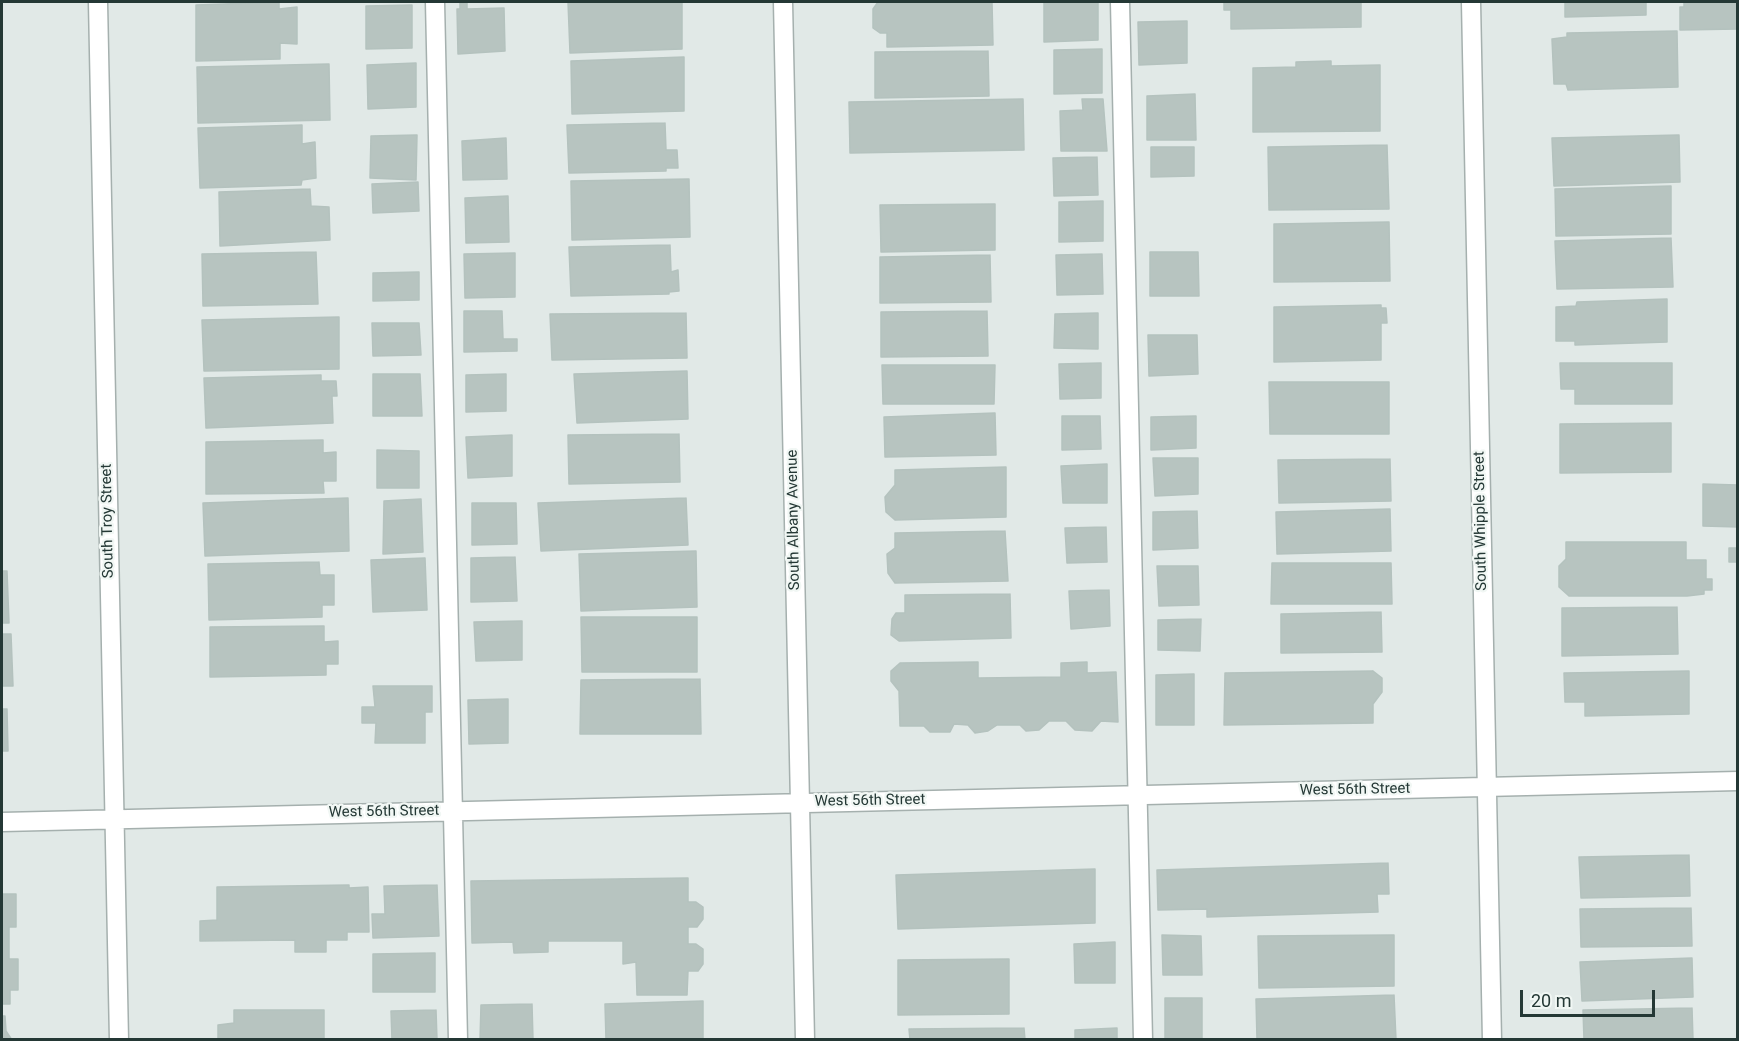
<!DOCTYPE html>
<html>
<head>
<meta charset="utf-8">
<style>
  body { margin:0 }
  #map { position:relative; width:1739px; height:1041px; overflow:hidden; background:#e1e9e7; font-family:Roboto,sans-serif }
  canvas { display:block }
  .frame { position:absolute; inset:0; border:3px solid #243835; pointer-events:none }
  .scale { position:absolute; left:1520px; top:990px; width:135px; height:27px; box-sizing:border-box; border:3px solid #243835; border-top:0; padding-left:8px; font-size:18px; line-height:21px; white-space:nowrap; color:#243835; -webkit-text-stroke:4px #f1f7f4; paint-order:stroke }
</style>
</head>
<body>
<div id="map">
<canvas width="1739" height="1041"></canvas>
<div class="frame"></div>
<div class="scale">20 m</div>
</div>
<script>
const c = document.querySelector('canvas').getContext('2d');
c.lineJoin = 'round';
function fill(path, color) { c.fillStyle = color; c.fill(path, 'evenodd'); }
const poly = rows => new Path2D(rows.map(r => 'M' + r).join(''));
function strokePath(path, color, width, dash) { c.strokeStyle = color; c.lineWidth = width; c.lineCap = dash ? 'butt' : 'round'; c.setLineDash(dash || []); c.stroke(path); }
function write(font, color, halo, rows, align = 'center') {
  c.font = font + ' Roboto,sans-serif'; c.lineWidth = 4.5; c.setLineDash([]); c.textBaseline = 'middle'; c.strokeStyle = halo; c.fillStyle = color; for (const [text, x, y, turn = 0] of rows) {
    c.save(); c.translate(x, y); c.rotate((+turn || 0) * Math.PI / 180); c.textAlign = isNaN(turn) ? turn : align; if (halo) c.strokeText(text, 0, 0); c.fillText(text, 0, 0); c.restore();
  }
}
const building = poly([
  [279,2,279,9,297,7,297,44,280,43,280,59,196,61,196,5,279,2],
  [467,2,467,9,504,8,505,51,458,54,457,9,460,9,460,3,467,2],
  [568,2,682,2,682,49,570,53,568,2],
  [878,2,992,2,993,45,887,47,887,33,880,33,873,28,873,9,878,2],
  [1044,2,1098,2,1098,40,1044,42,1044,2],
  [1224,2,1361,2,1361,27,1231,29,1231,10,1224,10,1224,2],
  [1565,2,1646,2,1646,15,1565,17,1565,2],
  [1684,2,1738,2,1738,29,1680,30,1680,7,1684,7,1684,2],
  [412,5,412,48,366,49,366,6,412,5],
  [1187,21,1187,63,1139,65,1138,22,1187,21],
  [1677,31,1678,87,1568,90,1566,84,1554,84,1552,39,1567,37,1567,33,1677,31],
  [1102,49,1102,93,1054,94,1054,50,1102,49],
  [988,51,989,96,875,98,875,52,988,51],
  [684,57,684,111,572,114,571,61,684,57],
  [1331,61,1331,66,1380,65,1380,131,1253,132,1253,68,1296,67,1296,62,1331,61],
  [416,63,416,107,368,109,367,65,416,63],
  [329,64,330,120,198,123,197,67,329,64],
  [1195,94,1196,140,1147,140,1147,96,1195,94],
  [1023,99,1024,150,850,153,849,102,1023,99],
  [1082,99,1103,99,1107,151,1061,151,1060,111,1083,110,1082,99],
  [665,123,666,150,677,150,678,168,666,168,666,171,569,173,567,125,665,123],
  [302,125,302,144,315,142,316,178,302,180,301,185,200,188,198,128,302,125],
  [417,135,416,180,370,178,371,136,417,135],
  [1679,135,1680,182,1554,186,1552,138,1679,135],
  [506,138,507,179,463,180,462,141,506,138],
  [1387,145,1389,209,1269,210,1268,147,1387,145],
  [1151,147,1194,147,1194,176,1151,177,1151,147],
  [1097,157,1098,195,1054,196,1053,158,1097,157],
  [689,179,690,237,572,240,571,181,689,179],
  [418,182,419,211,373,213,372,184,418,182],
  [1671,186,1671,234,1556,236,1555,189,1671,186],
  [310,189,311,206,329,207,330,240,220,246,219,192,310,189],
  [508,196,509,242,466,243,465,198,508,196],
  [1103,201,1103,241,1059,242,1059,202,1103,201],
  [995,204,995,250,881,252,880,205,995,204],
  [1389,222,1390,281,1274,282,1274,224,1389,222],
  [1671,238,1673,287,1557,289,1555,241,1671,238],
  [670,245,671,272,678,270,679,291,669,292,669,294,571,296,569,247,670,245],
  [316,252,318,304,203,306,202,254,316,252],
  [1150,252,1198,252,1199,296,1150,296,1150,252],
  [515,253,515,297,465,298,464,254,515,253],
  [1102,254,1103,294,1057,295,1056,255,1102,254],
  [990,255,991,302,880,303,880,257,990,255],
  [419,272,419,300,373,301,373,273,419,272],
  [1667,299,1667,342,1575,345,1575,341,1556,341,1556,307,1576,306,1577,302,1667,299],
  [1381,305,1381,308,1386,308,1387,323,1381,323,1381,360,1274,362,1274,307,1381,305],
  [464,311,502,311,503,339,517,339,517,351,464,352,464,311],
  [987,311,988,356,881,357,881,312,987,311],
  [686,313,687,358,552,360,550,314,686,313],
  [1098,313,1098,349,1054,348,1055,314,1098,313],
  [339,317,339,369,204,371,202,320,339,317],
  [372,323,419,323,421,355,373,356,372,323],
  [1148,335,1197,335,1198,374,1149,376,1148,335],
  [1101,363,1101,398,1060,399,1059,364,1101,363],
  [1560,363,1672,363,1672,404,1575,404,1575,389,1561,389,1560,363],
  [882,365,995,365,994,404,883,404,882,365],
  [687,371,688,419,577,423,574,374,687,371],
  [373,374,420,374,422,416,373,416,373,374],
  [506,374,506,411,466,412,466,375,506,374],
  [321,375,321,381,336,381,337,396,332,396,333,423,206,428,204,378,321,375],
  [1269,382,1389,382,1389,434,1270,434,1269,382],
  [995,413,996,455,885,457,884,417,995,413],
  [1062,416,1100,416,1101,449,1062,450,1062,416],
  [1196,416,1196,448,1151,450,1151,417,1196,416],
  [1671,423,1671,472,1560,473,1560,424,1671,423],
  [679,434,680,482,569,484,568,435,679,434],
  [512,435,512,476,468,478,466,437,512,435],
  [323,440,323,453,336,452,336,481,323,481,324,493,206,494,206,442,323,440],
  [377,450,419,451,419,488,377,488,377,450],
  [1153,458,1198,458,1198,494,1155,496,1153,458],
  [1390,459,1391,501,1279,503,1278,460,1390,459],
  [1107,464,1107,503,1063,503,1061,466,1107,464],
  [1006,467,1006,517,895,520,886,512,885,497,895,485,895,470,1006,467],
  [1703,484,1738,485,1738,527,1703,526,1703,484],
  [348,498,349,551,205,556,203,503,348,498],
  [686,498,688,545,541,551,538,503,686,498],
  [421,499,423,552,383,554,384,501,421,499],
  [472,503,516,503,517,544,472,545,472,503],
  [1390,509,1391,551,1277,554,1276,512,1390,509],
  [1197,511,1198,548,1153,550,1153,512,1197,511],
  [1106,527,1107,562,1067,563,1065,528,1106,527],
  [1005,531,1008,581,895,583,888,573,887,554,895,548,895,533,1005,531],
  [1566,542,1686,542,1686,560,1706,560,1706,579,1712,579,1712,590,1704,590,1704,594,1687,596,1569,596,1559,587,1559,566,1566,559,1566,542],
  [1729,548,1738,548,1738,562,1729,562,1729,548],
  [696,551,697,607,581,611,579,554,696,551],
  [515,557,517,601,471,602,471,558,515,557],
  [425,558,427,610,373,612,371,560,425,558],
  [319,562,320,575,334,575,334,605,322,605,322,617,209,620,208,564,319,562],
  [1272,563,1391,563,1392,604,1271,604,1272,563],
  [1157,566,1198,566,1199,605,1159,606,1157,566],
  [2,571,7,571,9,623,2,623,2,571],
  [1109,590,1110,626,1071,629,1069,591,1109,590],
  [1010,594,1011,638,899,641,891,635,892,619,896,613,905,613,905,595,1010,594],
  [1677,607,1678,654,1562,656,1562,608,1677,607],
  [1381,612,1382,652,1281,653,1281,614,1381,612],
  [581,617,697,617,697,672,582,672,581,617],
  [1201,619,1200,651,1158,650,1158,620,1201,619],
  [522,621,522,660,476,661,474,622,522,621],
  [324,626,324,642,338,641,338,664,326,664,326,675,210,677,210,627,324,626],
  [2,634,11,634,13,686,2,686,2,634],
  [978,662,978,678,1061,677,1061,663,1087,662,1087,673,1116,672,1118,722,1101,721,1092,731,1075,730,1066,721,1049,721,1039,730,1026,731,1020,725,997,725,988,731,975,733,968,725,954,724,950,732,930,732,924,726,900,726,899,691,891,681,891,671,900,663,978,662],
  [1373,671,1382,678,1382,692,1373,704,1373,723,1224,725,1225,673,1373,671],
  [1689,671,1689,714,1585,716,1585,702,1565,702,1564,673,1689,671],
  [1194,674,1194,725,1156,725,1156,675,1194,674],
  [700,679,701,734,580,734,581,680,700,679],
  [373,686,432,686,432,712,425,712,425,743,375,743,376,723,362,723,362,707,375,707,373,686],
  [508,699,508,743,469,744,468,700,508,699],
  [2,709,7,709,8,751,2,751,2,709],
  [1689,855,1690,896,1581,898,1579,857,1689,855],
  [1388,863,1389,894,1377,894,1378,912,1207,917,1207,909,1158,910,1157,870,1388,863],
  [1095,869,1095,923,898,929,896,875,1095,869],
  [688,878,688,902,696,902,703,907,703,919,697,927,688,927,688,944,696,944,703,949,703,964,698,971,688,971,687,995,637,995,636,962,623,964,623,941,548,941,548,952,514,953,513,942,472,943,471,881,688,878],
  [349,885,349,888,368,887,369,932,347,932,347,940,326,940,326,952,295,952,295,940,200,941,200,921,217,920,217,887,349,885],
  [437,885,439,936,373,938,372,914,385,914,384,886,437,885],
  [2,894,16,894,16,927,9,927,9,959,18,959,18,990,10,990,10,1004,2,1004,2,894],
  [1691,908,1692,946,1581,947,1580,909,1691,908],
  [1162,935,1201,936,1202,975,1163,975,1162,935],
  [1394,935,1394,986,1259,988,1258,936,1394,935],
  [1115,942,1115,983,1075,983,1074,944,1115,942],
  [435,953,435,992,373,992,373,954,435,953],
  [1692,958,1693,997,1582,1001,1580,962,1692,958],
  [1009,959,1009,1014,898,1015,898,960,1009,959],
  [1394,995,1396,1040,1257,1040,1256,999,1394,995],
  [1165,998,1202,998,1202,1039,1165,1039,1165,998],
  [703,1001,703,1040,606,1040,605,1004,703,1001],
  [532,1004,533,1040,480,1040,481,1005,532,1004],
  [1692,1008,1693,1040,1584,1040,1583,1010,1692,1008],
  [234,1010,324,1010,324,1040,218,1040,218,1025,234,1023,234,1010],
  [436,1010,437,1040,392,1040,391,1011,436,1010],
  [2,1016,5,1016,6,1031,12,1040,2,1040,2,1016],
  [1024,1028,1025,1040,910,1040,909,1029,1024,1028],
  [1117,1028,1117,1040,1075,1040,1075,1030,1117,1028]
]);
fill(building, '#b7c4c0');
strokePath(building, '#b4c2be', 1.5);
const minor = poly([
  [98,2,119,1040],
  [435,2,458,1040],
  [783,2,805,1040],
  [1120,2,1143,1040],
  [1471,2,1492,1040],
  [2,822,1738,781]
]);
strokePath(minor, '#a5b0ae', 21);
strokePath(minor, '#fff', 18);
write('15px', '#243835', '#f1f7f4', [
  ["South Albany Avenue",794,520,-91],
  ["South Troy Street",108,521,-91],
  ["South Whipple Street",1481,521,-91],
  ["West 56th Street",1355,790,-1],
  ["West 56th Street",870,801,-1],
  ["West 56th Street",384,812,-1]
]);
</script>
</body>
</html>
